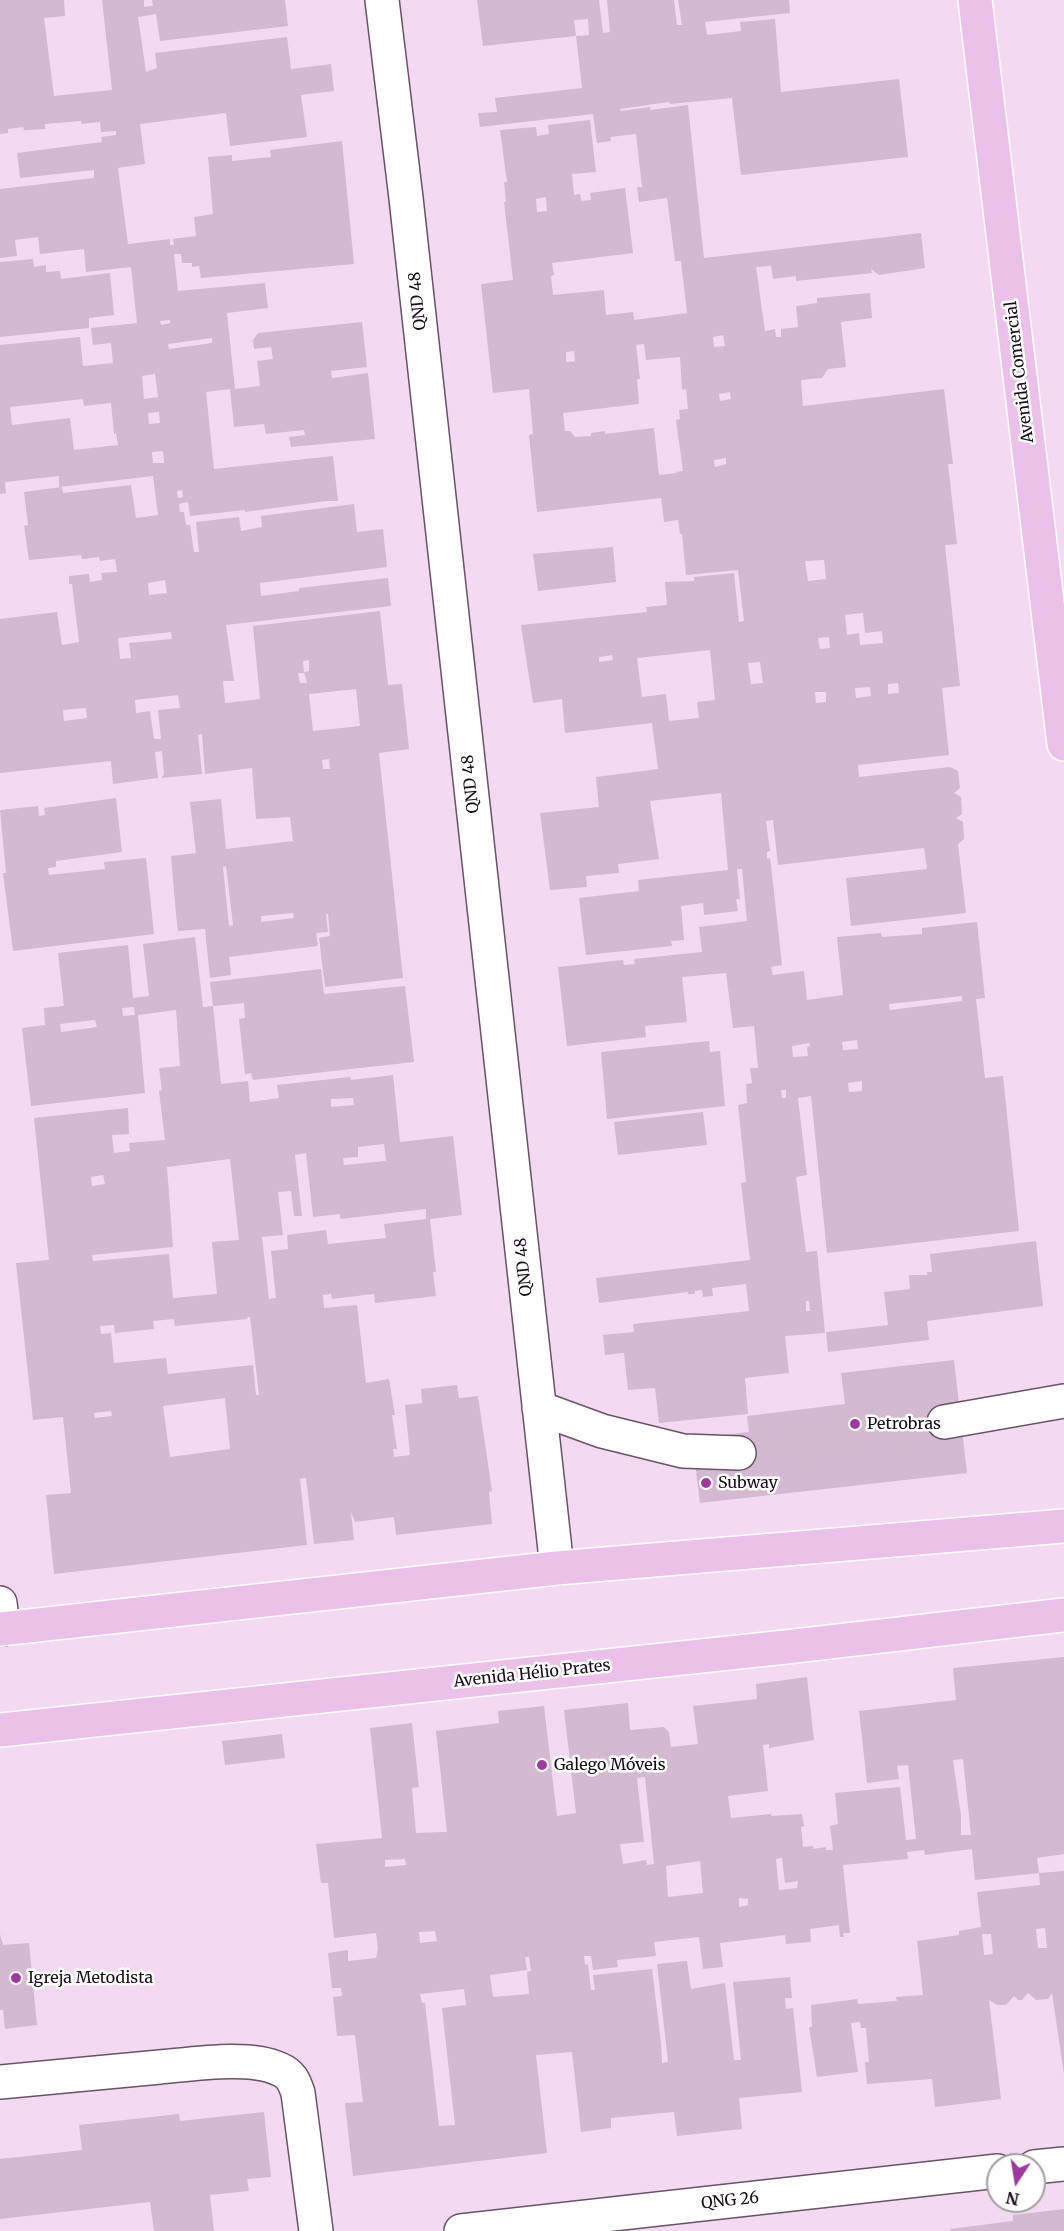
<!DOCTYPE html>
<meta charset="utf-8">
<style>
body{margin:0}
#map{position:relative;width:1064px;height:2231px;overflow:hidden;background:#f4d9f2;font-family:Merriweather,serif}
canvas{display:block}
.north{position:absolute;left:986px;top:2153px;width:60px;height:60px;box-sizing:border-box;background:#fff;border:2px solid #a29ea2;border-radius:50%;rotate:192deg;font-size:16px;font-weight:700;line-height:24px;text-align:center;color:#160d16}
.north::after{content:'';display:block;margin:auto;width:21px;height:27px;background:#9f399d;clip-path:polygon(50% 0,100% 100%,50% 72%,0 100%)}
</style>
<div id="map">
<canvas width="1064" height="2231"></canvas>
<div class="north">N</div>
</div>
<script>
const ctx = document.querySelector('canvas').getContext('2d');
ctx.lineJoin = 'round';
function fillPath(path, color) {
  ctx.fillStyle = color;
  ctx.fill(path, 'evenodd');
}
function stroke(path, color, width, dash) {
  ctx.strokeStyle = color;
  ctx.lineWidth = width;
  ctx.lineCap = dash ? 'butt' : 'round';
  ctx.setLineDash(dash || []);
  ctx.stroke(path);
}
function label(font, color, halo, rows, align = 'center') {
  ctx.font = font + ' Merriweather,serif';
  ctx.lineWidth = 5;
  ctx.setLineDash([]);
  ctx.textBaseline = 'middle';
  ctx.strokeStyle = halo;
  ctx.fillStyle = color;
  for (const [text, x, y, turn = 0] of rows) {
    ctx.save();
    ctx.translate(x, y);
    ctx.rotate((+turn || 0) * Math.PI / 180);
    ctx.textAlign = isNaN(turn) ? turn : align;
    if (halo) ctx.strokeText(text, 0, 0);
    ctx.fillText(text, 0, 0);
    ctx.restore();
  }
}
fillPath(new Path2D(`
 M0,0H64L65,16L44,18L54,96L112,90L102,0H144V7L153,6L152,0H285L288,26L160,41L156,14L138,17L146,72L157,68L155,53L287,37L291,69L331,64L334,91L301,95L307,137L230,146L226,113L140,124L145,164L118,168L128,244L170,239V245H174L173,239L196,236L194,217L213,214L208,157L232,155V161L271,157L270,150L342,141L354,264L201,278L199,266L192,267V263H182L181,254H174L178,291L265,283L268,308L227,313L235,389L260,386L257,361L273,359L271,347L254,349L253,340L258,333L362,322L367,367L331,371L332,378L368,373L375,439L291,447L289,437L305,435L304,430L266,434L264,424L234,427L230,389L206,392L214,469L333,456L338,501H326L245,512V510L190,516L188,502L179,504L180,512H184L186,525H190L194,552H199L196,522L239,517L241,531L262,527L261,516L354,504L357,532L383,529L387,567L260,583L261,596L299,591V588L388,578L391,606L226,625L234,681H223L225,703L260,699L253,626L380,611L388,685L402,684L409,749L379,753L403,978L325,987L319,938L330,936L328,914H326L328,932L316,933L318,946L229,957L231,975L210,978L205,929L178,931L176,914L171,856L196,853L190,802L221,799L226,849L293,841L290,817L256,819L252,768L205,774L202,734L198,735L202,774L162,778V776L164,775L162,751L155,752L158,778L113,784L111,761L0,773V619L57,612L62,645L79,642L72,584H69V576L89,574L90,582L102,580L101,573L117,572L115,559L100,561L99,557L82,559L81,555L29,560L24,526L28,525L24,492L62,487L63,493L131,485L136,518L158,515L153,476L59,487V476L5,482L6,493L0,494V345L80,337L83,366L113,363L111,343L93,345L91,328L137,323L131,267L86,272L84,249L40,254L38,237L15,240L17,256L0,258V189L94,178V170L20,178L17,153L102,142L101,137L116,135V131L101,132L100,122L82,124L81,121L45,124V129L24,130L23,127L8,129V133L0,134ZM170,320V323L161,325L160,321ZM212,338V343L169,349L168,344ZM155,374L158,397L144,399L142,376ZM83,399L84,406L111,403L114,434L116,433L118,445L74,450L70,418L12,425L10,407ZM159,412L160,423L149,424L148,413ZM163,451L164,463H153L152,452ZM182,490L183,497L178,498L177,491ZM165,580L167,593L149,595L148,583ZM171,632L172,639L129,643L131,658L120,659L118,638ZM309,660V671L304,672L307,683H300L298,673H304L303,661ZM356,689L360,726L313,731L309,694ZM178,695L180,708L158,710L161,739H154L150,711L136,713L135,700ZM86,708L87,718L64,721L63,710ZM329,759L330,769H323L322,760ZM226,866L233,925L229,926L223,867ZM293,913L294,918L261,922V916Z
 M477,0H599L603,33L610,32L607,0H674L677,25H682L678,0H789L790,13L705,22L707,35L741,31L740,22L775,19L781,92L899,79L908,157L741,175L732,98L670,104L669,102L620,109L621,111L650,107V110L688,105L704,258L921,233L925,268L879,275L871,269L872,273L796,281V276L773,279L771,266L756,267L765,331L775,329L776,337H781V329L798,327L796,306L817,303V298L870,293L872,318L841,322L846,367L828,369L822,378L801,380L803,406L944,389L953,464H948L957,544L945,545L960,686L942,688L949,755L858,765L859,777L950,767L958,771L960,788L954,793L961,797L962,814L956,818L963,822L964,839L958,844L966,913L851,926L846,878L927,869L924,848L778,865L773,820L766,821L770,851L767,852V859L770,858L771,865L782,965L771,967L773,975L804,971L807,1000L843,995L837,937L881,933L882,937L922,934V928L977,922L985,998L976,999L985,1078L1003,1076L1019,1231L827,1253L811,1096L798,1098L807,1175L796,1177L806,1252L817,1251L825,1333L785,1336L789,1373L745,1378L748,1414L659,1423L655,1388L628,1390L624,1353L605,1355L603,1335L634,1332L633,1324L749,1311L746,1284L712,1288L713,1296L703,1297L702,1290L695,1291V1294H688V1292L599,1303L596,1278L750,1260L741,1183L746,1182L738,1105L747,1103L746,1084L752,1083L750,1068H758L754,1026L733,1028L726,973L682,977L687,1022L645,1026L646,1037L567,1046L558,967L623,960L624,965L635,964L634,959L702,952L699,927L747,921L742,869H737L740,899H736L738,911L704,915L703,903L681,906L684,940L671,941L672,946L586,955L579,898L639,891L638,880L728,870L721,793L650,801L659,859L618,864L619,873L586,876L587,887L550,890L540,813L599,807L596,777L658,769L652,723L565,733L562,699L533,703L521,625L647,612L646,607L667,605L665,582L694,581V577L734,573L739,622L744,621L738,570L686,575L682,534H680L678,520L664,522L661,498L537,512L529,435L533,434L529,389L493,393L481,284L513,280L504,202H506L504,182H507L500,130L536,127L537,136L549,134L548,125L590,120L596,172L572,174L574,195L580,194L581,201L591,200L590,193L625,188L633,253L552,263L554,275L551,276L553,295L604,290L606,315L633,312L634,320L687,313L681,261H675L667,198L639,202L637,187H642L636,134L610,137L611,141L597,143L593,114L480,127L478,113L497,112L495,98L582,88L576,36L483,46ZM588,19L589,35L576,36L574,20ZM546,197L547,211L537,212L536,199ZM723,335L725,346L714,347L713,337ZM644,344L646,360L680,357L682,390L686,389L688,409L679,410L680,419L676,420L683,471L676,472L677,473L659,475L654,428L605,434V431L591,433V436L575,437L570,431H565L563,413L639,404L637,379H640L636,345ZM574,351L575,361L566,362V352ZM730,392L731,399L720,401L719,394ZM726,458V464L715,467L714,460ZM824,560L826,579L808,581L805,561ZM863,613L865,633L882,631L883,643L860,645L859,633L847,635L845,615ZM829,637L830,648L820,649L818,638ZM710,650L715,700L697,702L699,718L669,721L666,694L642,697L637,658ZM612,655L613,660L599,662V657ZM760,662L763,683L751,684L748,663ZM898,683L899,693L888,694V684ZM870,687L871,696L856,698L855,688ZM815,692H826V702L816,703ZM962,996V1001L890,1010L889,1004ZM857,1040L858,1049L843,1050L842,1042ZM809,1043L810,1046L807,1047L808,1056L793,1057L792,1046ZM862,1081V1091L849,1092L848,1083ZM781,1090H786V1098H782ZM806,1301H809L810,1311H806Z
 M33,259L34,267L46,265V272L60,271L61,279L110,273L114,315L89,318V328L0,337V262Z
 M613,547L616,582L538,591L533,554Z
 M116,798L122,852L56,861V867L48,868L49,875L105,869L104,862L146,858L154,934L13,951L3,873H6L0,810L38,806L39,816L45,815L44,808Z
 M195,937L203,1007L213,1006L221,1084L248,1081L250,1102L279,1098L277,1085L350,1077L351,1080L393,1075L400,1142L453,1136L462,1215L430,1219L436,1272H433L436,1296L375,1303L374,1294L332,1299L331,1294L323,1295L324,1308L357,1305L366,1383L389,1379L395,1415H392L397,1449H393L394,1457L410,1455L405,1405L422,1403L421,1389L457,1385L459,1398L478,1396L492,1491L489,1492L492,1524L396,1535L394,1517L355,1522L351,1512L354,1540L314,1544L306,1478L300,1479L307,1545L54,1574L46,1495L71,1493L63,1417L33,1420L16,1263L49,1260L34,1118L128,1108L129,1134L112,1135L114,1153L130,1151L129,1143L165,1140L159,1091L162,1090L159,1068L180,1066L176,1010L138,1015L145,1093L31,1106L22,1028L45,1025L44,1008L64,1006L58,953L128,945L133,998L149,996L143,944ZM134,1007L135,1015L123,1016L122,1008ZM95,1020L97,1027L61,1032L60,1024ZM353,1098L354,1105L331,1107V1099ZM384,1144L386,1161L344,1165L343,1158L358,1157V1147ZM306,1153L313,1217L340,1214V1219L426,1209V1219L384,1224L386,1238L328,1244L326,1230L287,1235L288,1249L271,1251L276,1298L269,1299L262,1237L283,1235L278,1192L291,1191L294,1216H302L295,1155ZM230,1159L239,1240L212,1242L217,1294L173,1298L169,1254L93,1261L92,1255L173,1247L167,1167ZM103,1175L105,1184L92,1186L91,1177ZM247,1317H250L259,1395H256L253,1365L168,1374L166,1358L114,1363L111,1333L101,1334L100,1326L114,1325L115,1333L154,1329L153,1321L174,1319L175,1326L248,1319ZM225,1398L230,1449L170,1457L163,1406ZM111,1411L112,1416L95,1418L94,1413Z
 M321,969L324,994L405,986L414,1062L253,1080L251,1073L245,1074L239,1019L245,1018L244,1003L213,1006L210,982Z
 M709,1041L710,1052L720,1051L725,1106L607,1119L601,1052Z
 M703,1112L707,1145L618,1155L614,1122Z
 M1036,1241L1043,1306L927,1321L929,1340L828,1352L826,1332L888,1325L884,1292L910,1289L909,1275H927V1272H932L930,1254Z
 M954,1360L967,1473L700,1503L692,1439L749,1432L747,1416L845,1404L841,1373Z
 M1064,1657V1854L1037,1858L1039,1873L975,1880L972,1849L925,1855L924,1850L907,1852L908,1859L843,1865L850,1933H843L844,1937H840L839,1925L810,1929L811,1942L786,1944L785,1935L720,1943L723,1967L703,1969L699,1937L654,1942L656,1956L617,1960L618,1967L593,1970L591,1956H584L585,1965L588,1964L591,1990H595L593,1975L652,1969L661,2043L662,2063L668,2062L657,1964L687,1961L691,1989L725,1983L734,2060H741L733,1982L790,1977L792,1998H785L786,2009L793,2008L802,2092L739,2098L742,2129L677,2136L674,2112L611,2118V2128L581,2132L572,2052L536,2055L547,2153L353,2176L345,2103L363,2102L355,2035L337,2036L333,1997L342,1996L341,1988H332L328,1953L348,1950V1961L376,1958L378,1948L376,1933L334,1938L328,1883H321L316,1844L382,1838L370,1728L412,1723L419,1787L412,1788L416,1833L447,1832L436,1731L499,1723L498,1711L544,1706L557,1816L576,1813L564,1710L628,1703L630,1730L664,1727L669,1732L671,1747L698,1744L693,1706L757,1699L756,1684L807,1677L814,1740L769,1748V1744L763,1745L768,1791L728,1796L731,1818L771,1814V1816L802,1814L804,1826L801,1827L803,1847L813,1846V1849L826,1847V1850H833L830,1826L838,1824L835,1793L900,1787L906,1840L916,1839L908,1765L897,1766L899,1779L867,1783L859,1711L956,1700L953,1668ZM963,1759L971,1835H961V1816L953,1760ZM645,1777L654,1864L647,1865L646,1860L623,1864L620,1844L644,1842L637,1778ZM782,1858L785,1883L798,1881L797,1888L779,1890L776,1859ZM405,1859L406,1865L385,1867V1860ZM700,1861L703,1893L668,1897L666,1866ZM739,1898L748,1899V1905L739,1907ZM435,1931L437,1941L420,1943L419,1932ZM525,1957H529L531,1971L527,1972L529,1994L493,1997L490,1975L527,1970ZM464,1989L466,2005L442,2008L455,2125L439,2126L425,2003H422L420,1994Z
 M282,1734L285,1758L225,1765L222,1741Z
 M1064,1871V2074L1052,1993L1048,1999L1036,2000L1028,1993L1022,2000H1018L1014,1996L1006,2005H997L989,2000L1001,2099L935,2107L932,2079L867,2084L865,2062H869L866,2028H861L860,2022L851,2023L858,2072L817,2077L809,2027H812L811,2005L857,1999L858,2004L897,2001L896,1997L923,1995L917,1941L959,1935V1931L981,1927L977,1892L1040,1885L1039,1873ZM1045,1928L1047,1948H1038L1036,1929ZM982,1934H991L993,1954L984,1955Z
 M0,1934L3,1945L29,1943L37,2025L5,2029L3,2010H0Z
 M264,2112L271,2177L247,2179L249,2191L210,2195L214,2231H154L150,2202L0,2219V2159L82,2150L79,2125L179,2114L180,2121Z
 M1064,2209V2231H950V2229L1013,2221V2215Z`), '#d3b9d1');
stroke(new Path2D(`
 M739,1453L944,1422`), '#d3bad1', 33, [33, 16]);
const minor = new Path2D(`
 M382,0L406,198L557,1568
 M539,1408L602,1431L683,1451L739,1453
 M944,1422L1064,1401
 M0,1603L3,1629
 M0,2082C53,2077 107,2072 160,2067C193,2064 250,2055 279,2069C291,2074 294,2081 298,2093L316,2231
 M1034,2167L1064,2164
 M461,2231L998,2171`);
const major = new Path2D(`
 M975,0L1064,744
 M0,1629L557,1568L1064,1526
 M0,1730L786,1647L1064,1615`);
stroke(minor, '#695368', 36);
stroke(major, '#fff', 36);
stroke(minor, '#fff', 33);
stroke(major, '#ebc1e9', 33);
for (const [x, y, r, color] of [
 [855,1424,6,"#9f399d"],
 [706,1483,6,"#9f399d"],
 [542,1765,6,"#9f399d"],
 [16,1978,6,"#9f399d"]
]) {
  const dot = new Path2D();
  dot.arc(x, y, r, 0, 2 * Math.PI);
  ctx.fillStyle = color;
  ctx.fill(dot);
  stroke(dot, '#fff', 2);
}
label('16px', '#160d16', '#fff', [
 ["QND 48",418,301,-96],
 ["Avenida Comercial",1020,372,-97],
 ["QND 48",471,784,-96],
 ["QND 48",524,1267,-96],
 ["Avenida Hélio Prates",532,1674,-6],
 ["QNG 26",730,2201,-6]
]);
label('16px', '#160d16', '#fff', [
 ["Petrobras",867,1424],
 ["Subway",718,1483],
 ["Galego Móveis",554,1765],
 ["Igreja Metodista",28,1978]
], 'left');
</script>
